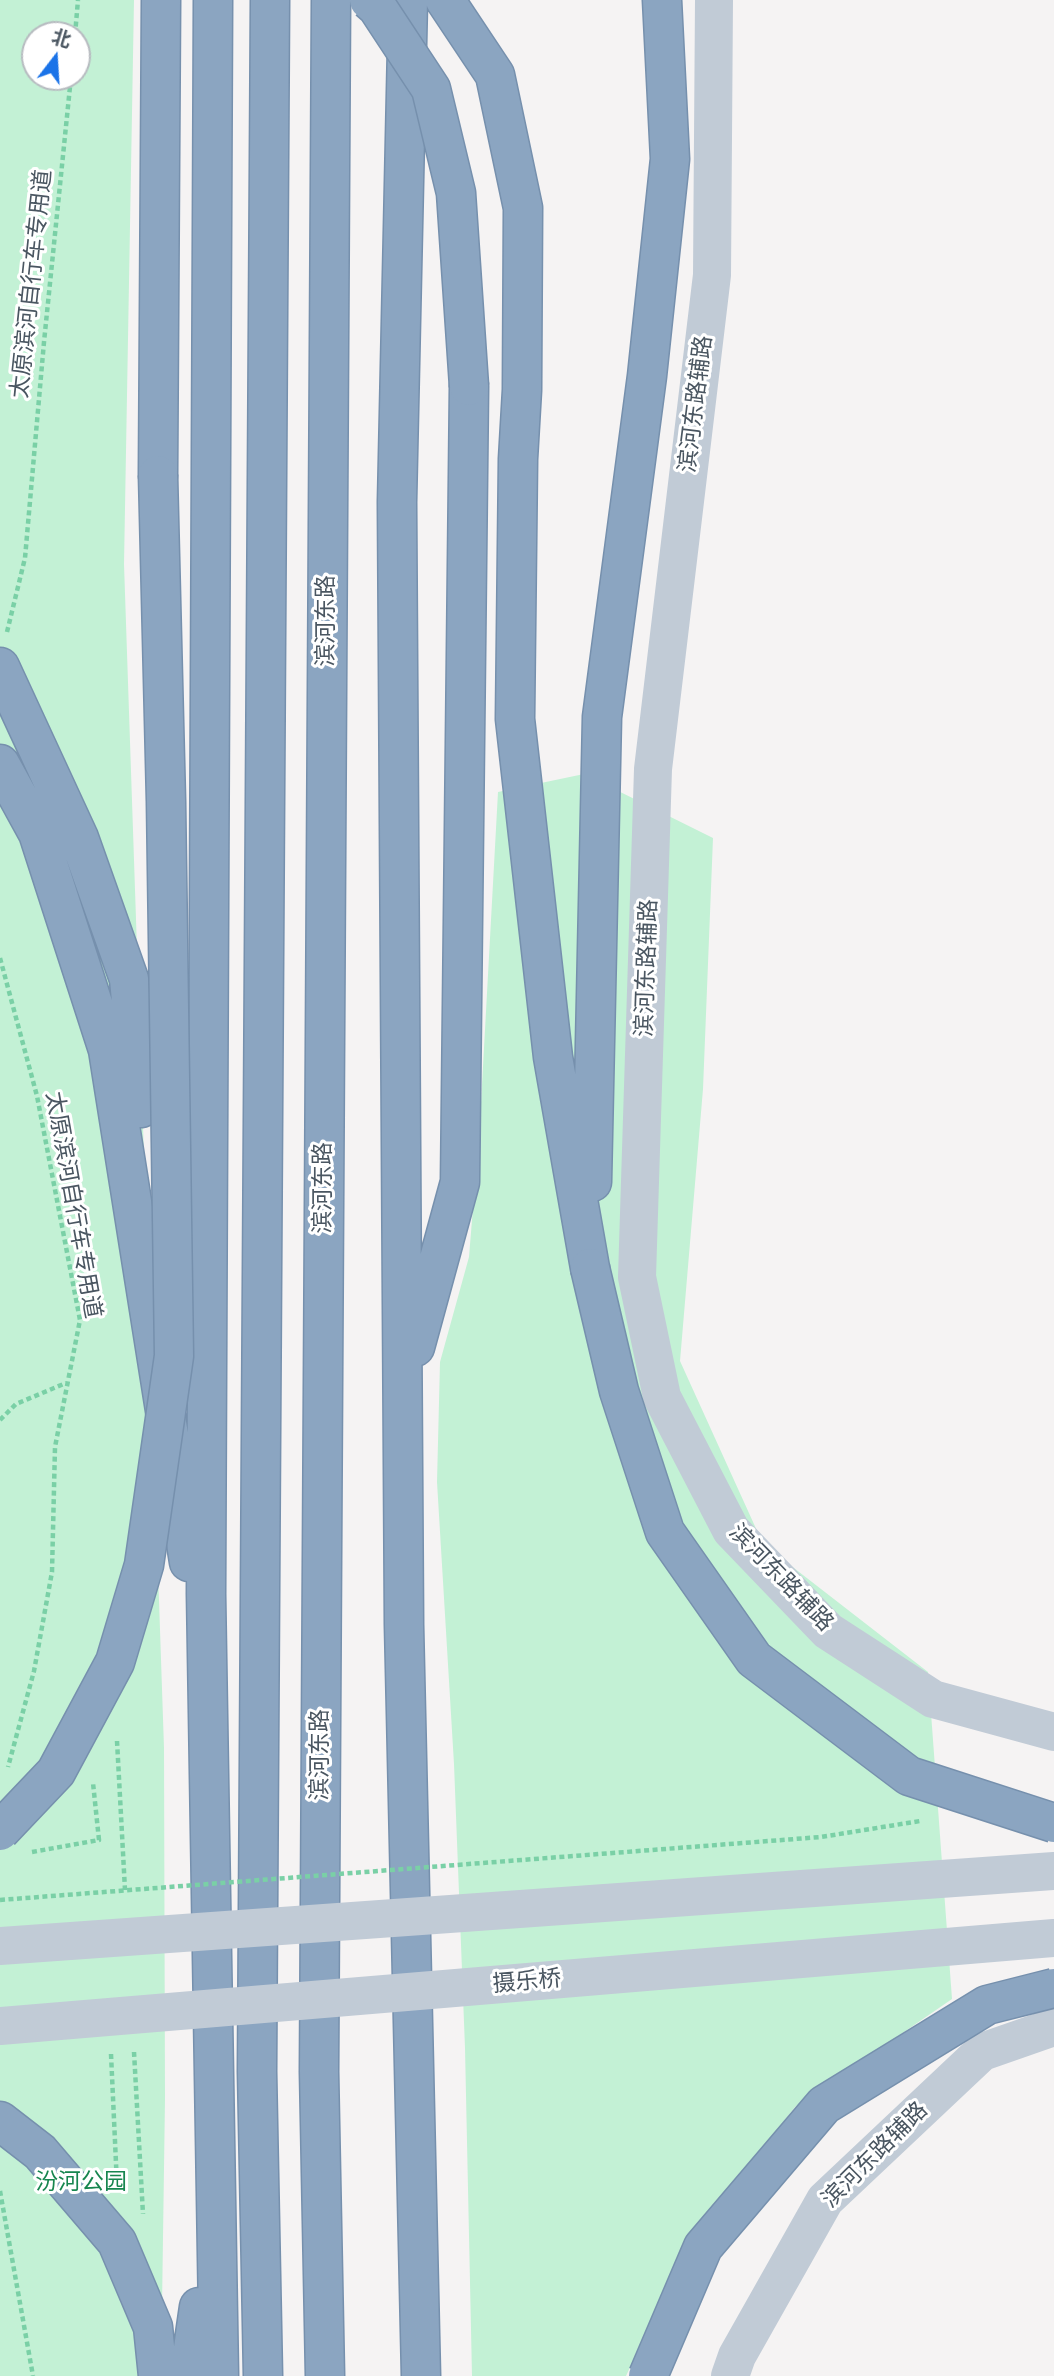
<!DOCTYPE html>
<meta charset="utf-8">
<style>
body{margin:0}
#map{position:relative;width:1054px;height:2376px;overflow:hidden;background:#f5f3f3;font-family:"IBM Plex Sans","Noto Sans SC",sans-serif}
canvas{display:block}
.north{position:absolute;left:21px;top:21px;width:70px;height:70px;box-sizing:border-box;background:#fff;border:2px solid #b7bbc0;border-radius:50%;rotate:17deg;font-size:19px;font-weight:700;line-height:28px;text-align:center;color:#4a5661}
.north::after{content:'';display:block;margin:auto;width:24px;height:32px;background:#1a73e8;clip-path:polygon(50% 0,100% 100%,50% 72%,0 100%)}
</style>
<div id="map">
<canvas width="1054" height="2376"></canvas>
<div class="north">北</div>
</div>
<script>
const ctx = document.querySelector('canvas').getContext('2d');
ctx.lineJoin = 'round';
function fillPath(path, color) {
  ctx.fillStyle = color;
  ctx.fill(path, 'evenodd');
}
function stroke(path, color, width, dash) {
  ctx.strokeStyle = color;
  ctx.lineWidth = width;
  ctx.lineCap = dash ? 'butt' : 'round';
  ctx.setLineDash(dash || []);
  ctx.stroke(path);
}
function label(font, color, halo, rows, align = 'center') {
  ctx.font = font + ' "IBM Plex Sans","Noto Sans SC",sans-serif';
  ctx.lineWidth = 6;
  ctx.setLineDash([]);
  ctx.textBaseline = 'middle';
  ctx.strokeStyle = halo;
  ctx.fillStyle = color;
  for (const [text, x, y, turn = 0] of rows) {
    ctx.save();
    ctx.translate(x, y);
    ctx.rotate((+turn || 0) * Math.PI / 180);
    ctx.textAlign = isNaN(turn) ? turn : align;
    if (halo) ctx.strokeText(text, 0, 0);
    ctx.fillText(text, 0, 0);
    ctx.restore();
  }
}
fillPath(new Path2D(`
 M0,0H134L124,564L164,1748L165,2099L161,2376H0ZM35,35H77V77H35Z
 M584,774L713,838L703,1089L680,1361L763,1544L928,1672L952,1999L795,2107L686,2246L626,2376H472L465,2048L454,1764L437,1482L440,1362L469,1257L480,1121L498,792Z`), '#c3f1d5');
const highway = new Path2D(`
 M213,0L206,1593L219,2376
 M408,0L397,502L404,1625L421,2376
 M445,0L495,75L523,208L522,390L518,459L515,719L553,1057L590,1268
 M158,475L161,0
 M0,667L79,838L129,979L141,1108
 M0,764L38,833L108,1050L189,1562
 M592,1182L602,717L647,376L670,159L662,0
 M415,1347L460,1182L469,386
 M0,2121L40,2152L117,2242L153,2327L158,2376
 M189,2376L199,2307
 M263,2376L257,2071L270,0
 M325,2376L319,2071L331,0`);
stroke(highway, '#7690ad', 41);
stroke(new Path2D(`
 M75,35L78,0
 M7,632L25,558L44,342L71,77
 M0,958L37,1096L80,1320L55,1447L52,1572L34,1671L8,1767
 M0,1420L16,1404L66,1383
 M117,1741L125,1890
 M32,1852L99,1840L93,1783
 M134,2052L143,2214
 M111,2054L117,2185
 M0,2191L33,2376`), '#7ad0a6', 4.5, [5, 3.5]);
stroke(new Path2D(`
 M714,0L712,275L653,769L637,1277L662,1397L731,1530L828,1631L933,1699L1054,1732
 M730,2376L737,2356L825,2200L982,2052L1054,2027`), '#c1cbd6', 38);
stroke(highway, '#8ba5c1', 38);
const highwayBridge = new Path2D(`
 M369,0L377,7L431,89L456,193L469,386
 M590,1268L619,1391L665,1532L754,1659L909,1776L1054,1823
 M0,1831L56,1772L115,1662L144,1565L174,1356L166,801L158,475
 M648,2376L703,2247L824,2105L987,2005L1054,1988`);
stroke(highwayBridge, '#7690ad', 41, []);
stroke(new Path2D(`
 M0,1900L821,1837L920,1821`), '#7ad0a6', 4.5, [5, 3.5]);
stroke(new Path2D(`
 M0,1946L1054,1871
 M0,2026L1054,1938`), '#c1cbd6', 38);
stroke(highwayBridge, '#8ba5c1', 38);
label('23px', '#4a5661', '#fff', [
 ["太原滨河自行车专用道",32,284,-84],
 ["滨河东路辅路",696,404,-83],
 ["滨河东路",326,621,-90],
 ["滨河东路辅路",647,968,-88],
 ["滨河东路",323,1188,-90],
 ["太原滨河自行车专用道",73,1205,80],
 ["滨河东路辅路",781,1578,46],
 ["滨河东路",320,1755,-90],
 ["摄乐桥",527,1982,-5],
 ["滨河东路辅路",875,2155,-45]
]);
label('23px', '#17864f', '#fff', [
 ["汾河公园",81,2182]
]);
</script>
